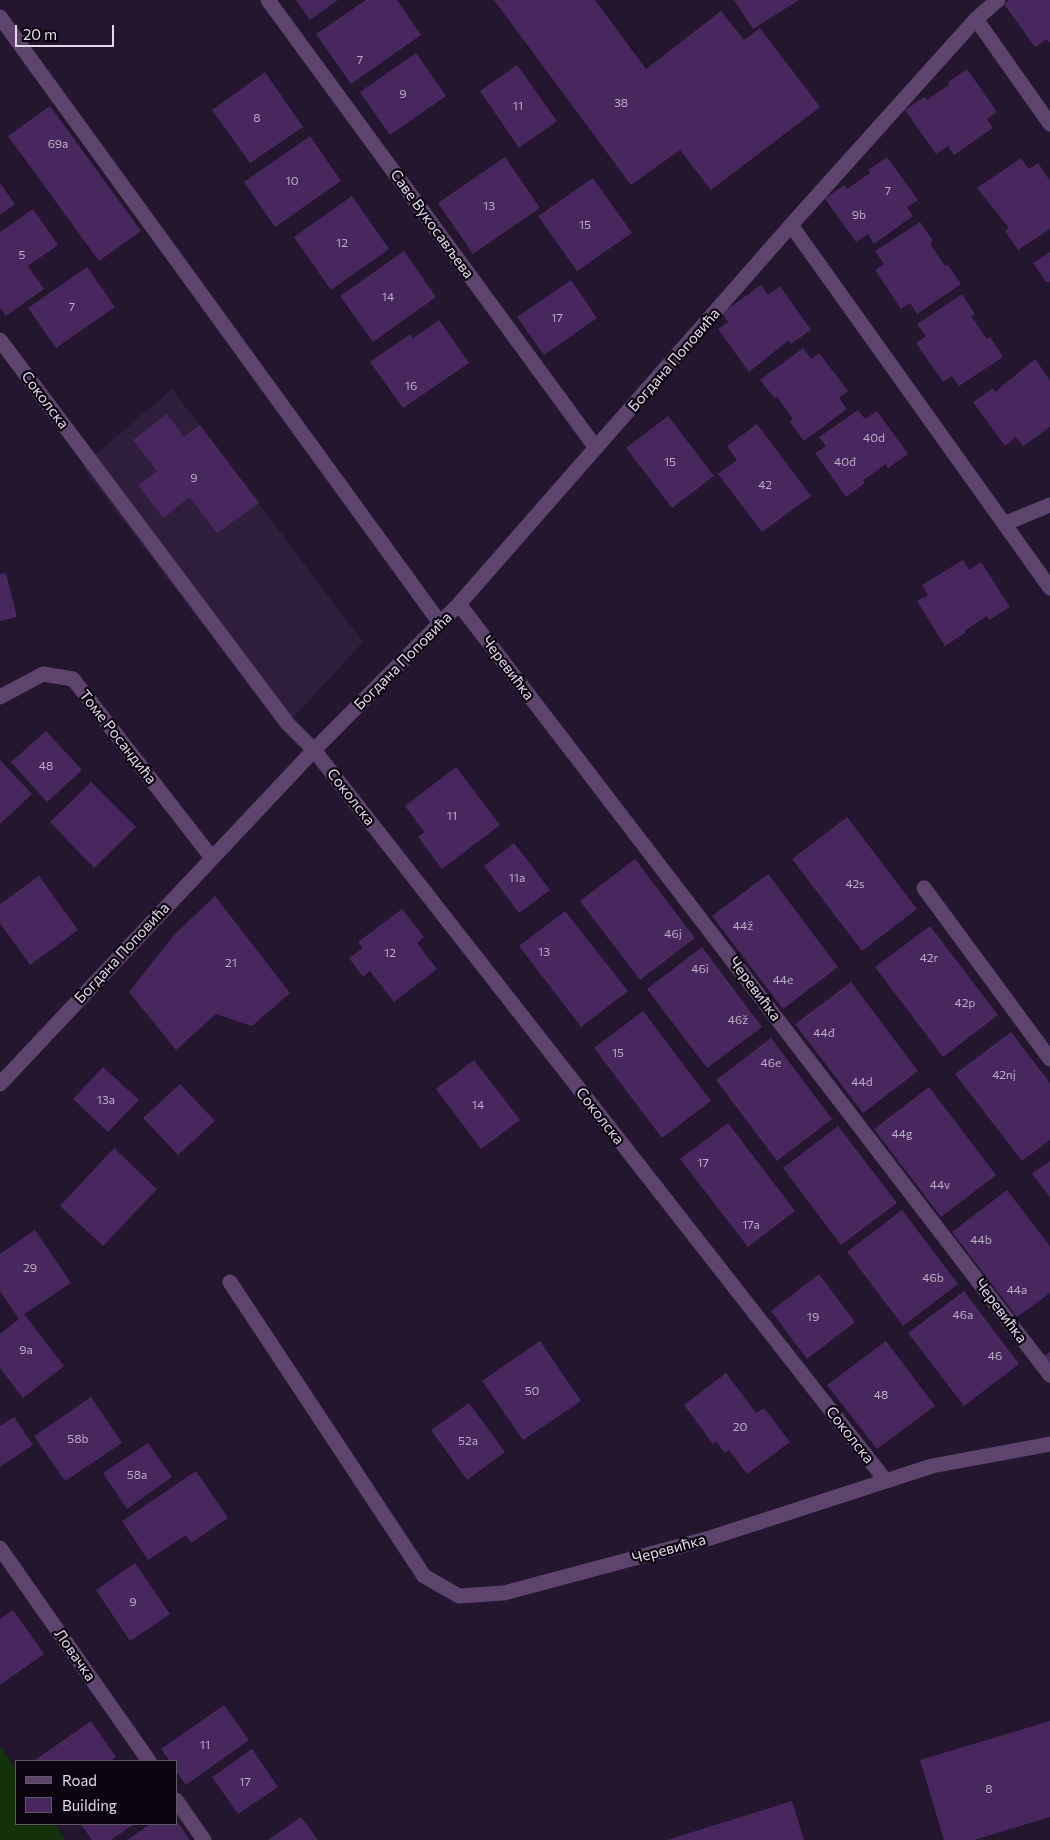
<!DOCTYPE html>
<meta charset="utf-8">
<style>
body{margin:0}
#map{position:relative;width:1050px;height:1840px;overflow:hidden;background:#24162e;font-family:Commissioner,sans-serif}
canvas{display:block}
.legend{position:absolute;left:15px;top:1760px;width:162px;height:65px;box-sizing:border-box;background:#0a050f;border:1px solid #605966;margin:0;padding:6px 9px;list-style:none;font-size:15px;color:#e1d8e9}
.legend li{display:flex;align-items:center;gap:10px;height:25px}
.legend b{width:25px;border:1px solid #605966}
.scale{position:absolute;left:15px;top:25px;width:99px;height:22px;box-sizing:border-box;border:2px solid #e1d8e9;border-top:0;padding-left:6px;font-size:15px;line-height:18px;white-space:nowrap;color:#e1d8e9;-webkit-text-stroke:4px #0a050f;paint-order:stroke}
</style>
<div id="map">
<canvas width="1050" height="1840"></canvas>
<ul class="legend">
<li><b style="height:6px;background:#5c446d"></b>Road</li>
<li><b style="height:14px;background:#48275e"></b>Building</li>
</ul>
<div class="scale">20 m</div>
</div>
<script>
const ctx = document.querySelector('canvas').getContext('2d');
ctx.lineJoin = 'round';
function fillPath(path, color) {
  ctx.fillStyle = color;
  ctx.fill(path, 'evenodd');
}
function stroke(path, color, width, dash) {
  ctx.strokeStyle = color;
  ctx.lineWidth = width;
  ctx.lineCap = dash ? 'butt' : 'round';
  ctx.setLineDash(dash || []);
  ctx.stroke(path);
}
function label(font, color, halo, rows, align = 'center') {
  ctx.font = font + ' Commissioner,sans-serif';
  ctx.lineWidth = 4.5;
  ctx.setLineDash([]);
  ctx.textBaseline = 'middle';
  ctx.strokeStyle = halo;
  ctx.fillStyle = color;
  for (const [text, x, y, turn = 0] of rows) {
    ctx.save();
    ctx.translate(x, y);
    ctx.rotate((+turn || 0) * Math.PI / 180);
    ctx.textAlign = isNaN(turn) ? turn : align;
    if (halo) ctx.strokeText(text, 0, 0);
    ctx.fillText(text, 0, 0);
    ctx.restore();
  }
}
fillPath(new Path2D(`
 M172,389L363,642L282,730L82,466Z`), '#2f1e3c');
fillPath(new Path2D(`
 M0,1746L16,1769V1824H55L66,1840H0Z`), '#13310b');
fillPath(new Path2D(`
 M296,0H338L310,20Z
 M366,0H397L421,35L351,84L316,34Z
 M494,0H595L646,69L721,11L744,40L760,28L820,107L711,190L680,150L631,185Z
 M734,0H799L753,29Z
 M1009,0H1050V43L1047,39L1035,47L1004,4Z
 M416,53L446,96L390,135L360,92Z
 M517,65L557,121L519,148L480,91Z
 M967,69L997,112L987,119L993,128L954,155L948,146L936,154L905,110L924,97L927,100L949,85L948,82Z
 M265,72L303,127L250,163L212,110Z
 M50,106L141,231L99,261L8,136Z
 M310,136L341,181L275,227L244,182Z
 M505,157L540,208L473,254L438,203Z
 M887,157L918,200L907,207L913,216L874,244L868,234L856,242L825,199L844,185L847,189L870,173L868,170Z
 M1021,158L1029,169L1038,163L1050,181V229L1018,250L1005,231L1009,228L977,188Z
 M593,178L632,233L577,271L538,216Z
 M0,183L15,204L0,215Z
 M352,196L389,249L331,290L294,237Z
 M33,209L58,245L28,266L44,289L6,316L0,308V232Z
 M920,222L933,241L930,244L945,266L948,265L961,284L917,314L910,303L901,309L875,270L884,264L875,251Z
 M404,251L436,297L373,342L340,296Z
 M1050,252V282H1046L1033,263Z
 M87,267L115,307L56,348L28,308Z
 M571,280L597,318L544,355L517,317Z
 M761,285L768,295L780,286L811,330L791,344L789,340L749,372L718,329L728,322L722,313Z
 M962,294L975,314L971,316L987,339L990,337L1003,357L959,386L952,376L943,382L916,343L926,336L917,324Z
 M439,320L469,363L403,408L370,362L410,334L413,338Z
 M803,348L811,359L819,353L848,391L839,398L847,409L804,441L790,422L793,419L777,397L775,399L760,380Z
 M1035,359L1050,380V427L1023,446L1016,437L1005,446L973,402L993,388L995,392Z
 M858,410L865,419L877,411L908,454L888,468L886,464L875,472L863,480L865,483L846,497L815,453L826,446L819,437Z
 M167,414L184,437L200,425L259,503L217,533L190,497L163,518L138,485L157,471L133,440Z
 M668,416L714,476L672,508L626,448Z
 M757,424L811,496L762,532L718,474L737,460L727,446Z
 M963,560L969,570L981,562L1010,607L989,620L987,616L964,631L965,633L945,646L917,601L928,595L922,585Z
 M6,573L17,617L0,621V574Z
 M46,731L82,770L47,802L11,762Z
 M0,760L32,794L0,824Z
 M456,767L500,825L442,869L418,837L424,832L405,806Z
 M91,782L136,827L94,868L50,822Z
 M847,817L917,909L862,951L792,859Z
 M514,843L550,890L519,913L484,866Z
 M635,859L695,938L640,980L580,901Z
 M768,874L838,967L783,1009L712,916Z
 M39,876L78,930L30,965L0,923V904Z
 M215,896L290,993L252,1026L216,1014L176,1050L129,992L174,935Z
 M402,909L424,937L417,943L437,969L394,1002L370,971L363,977L349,958L363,948L358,942Z
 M565,911L628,991L581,1027L519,946Z
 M930,926L998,1015L943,1057L875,967Z
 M702,947L762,1027L707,1068L647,989Z
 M851,982L918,1071L863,1113L795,1024Z
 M643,1011L711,1101L662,1138L594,1048Z
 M1011,1032L1050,1083V1140L1022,1161L955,1074Z
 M771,1038L832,1119L777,1161L716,1080Z
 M474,1060L520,1120L481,1149L436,1089Z
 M103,1067L139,1100L108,1132L73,1099Z
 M180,1084L215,1121L178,1155L143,1118Z
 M929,1087L996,1175L941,1217L874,1129Z
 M728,1123L795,1211L748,1247L680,1159Z
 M838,1126L897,1203L841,1245L783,1168Z
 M114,1148L157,1189L103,1246L60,1206Z
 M1050,1161V1197L1032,1174Z
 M1007,1190L1050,1246V1293L1017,1317L952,1232Z
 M902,1210L958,1284L903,1326L847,1252Z
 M35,1230L71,1283L24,1314L64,1366L23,1398L0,1368V1334L19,1319L0,1291V1254Z
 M819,1274L855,1322L807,1359L771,1311Z
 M964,1291L1019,1364L964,1406L908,1333Z
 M540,1341L581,1401L523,1440L482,1381Z
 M886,1341L935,1406L877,1449L827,1385Z
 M1050,1352V1372L1040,1359Z
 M726,1373L756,1413L764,1408L790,1442L747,1474L729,1450L725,1453L716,1441L713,1444L684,1405Z
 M91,1397L122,1443L65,1481L34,1436Z
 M469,1403L505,1452L467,1480L431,1430Z
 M14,1417L33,1445L0,1467V1426Z
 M148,1443L172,1477L127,1509L103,1473Z
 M196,1471L228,1518L191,1543L186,1535L148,1560L122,1521Z
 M135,1563L170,1614L130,1641L96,1590Z
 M13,1610L44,1654L0,1685V1619Z
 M224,1705L249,1740L186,1785L176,1771V1761H170L161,1749Z
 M91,1721L116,1757L110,1761H36L35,1760Z
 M1050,1721V1817L974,1840H944L920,1760Z
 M252,1749L278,1787L238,1814L212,1777Z
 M792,1801L804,1840H667Z
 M301,1817L318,1840H268Z
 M176,1820L190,1840H127L150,1824H176Z
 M81,1824H134L111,1840H92Z`), '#48275e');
stroke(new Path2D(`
 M268,0L596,448
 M0,17L440,623
 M976,19L1050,124
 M791,225L1050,588
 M0,340L288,724L314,750L886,1481
 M1006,523L1050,505
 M459,604L1050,1375
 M0,697L43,674L73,679L212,858
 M924,888L1050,1059
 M0,1084L314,750L459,604L791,225L976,19L998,0
 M230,1282L424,1576L459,1596L504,1593L710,1538L932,1466L1050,1444
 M0,1548L149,1761
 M176,1800L204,1840`), '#5c446d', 15);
label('12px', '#bbacc6', null, [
 ["7",360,60],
 ["9",403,94],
 ["38",621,103],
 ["11",518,106],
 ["8",257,118],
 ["69a",58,144],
 ["10",292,181],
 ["7",888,191],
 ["13",489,206],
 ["9b",859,215],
 ["15",585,225],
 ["12",342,243],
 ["5",22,255],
 ["14",388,297],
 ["7",72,307],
 ["17",557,318],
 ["16",411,386],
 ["40d",874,438],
 ["15",670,462],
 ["40đ",845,462],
 ["9",194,478],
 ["42",765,485],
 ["48",46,766],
 ["11",452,816],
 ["11a",517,878],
 ["42s",855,884],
 ["44ž",743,926],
 ["46j",673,934],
 ["13",544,952],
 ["12",390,953],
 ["42r",929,958],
 ["21",231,963],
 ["46i",700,969],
 ["44e",783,980],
 ["42p",965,1003],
 ["46ž",738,1020],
 ["44đ",824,1033],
 ["15",618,1053],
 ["46e",771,1063],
 ["42nj",1004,1075],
 ["44d",862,1082],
 ["13a",106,1100],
 ["14",478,1105],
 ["44g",902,1134],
 ["17",703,1163],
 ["44v",940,1185],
 ["17a",751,1225],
 ["44b",981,1240],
 ["29",30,1268],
 ["46b",933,1278],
 ["44a",1017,1290],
 ["46a",963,1315],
 ["19",813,1317],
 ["9a",26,1350],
 ["46",995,1356],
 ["50",532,1391],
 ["48",881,1395],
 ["20",740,1427],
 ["58b",78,1439],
 ["52a",468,1441],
 ["58a",137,1475],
 ["9",133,1602],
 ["11",205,1745],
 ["17",245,1782],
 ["8",989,1789]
]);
label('15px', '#e1d8e9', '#0a050f', [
 ["Саве Вукосављева",432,224,54],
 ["Богдана Поповића",674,360,-49],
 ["Соколска",45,400,53],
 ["Богдана Поповића",403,661,-45],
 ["Черевићка",508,668,53],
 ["Томе Росандића",118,737,52],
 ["Соколска",351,797,52],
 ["Богдана Поповића",122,953,-47],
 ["Черевићка",755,989,53],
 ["Соколска",600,1116,52],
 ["Черевићка",1001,1311,53],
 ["Соколска",850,1435,52],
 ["Черевићка",669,1549,-15],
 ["Ловачка",75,1655,55]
]);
</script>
